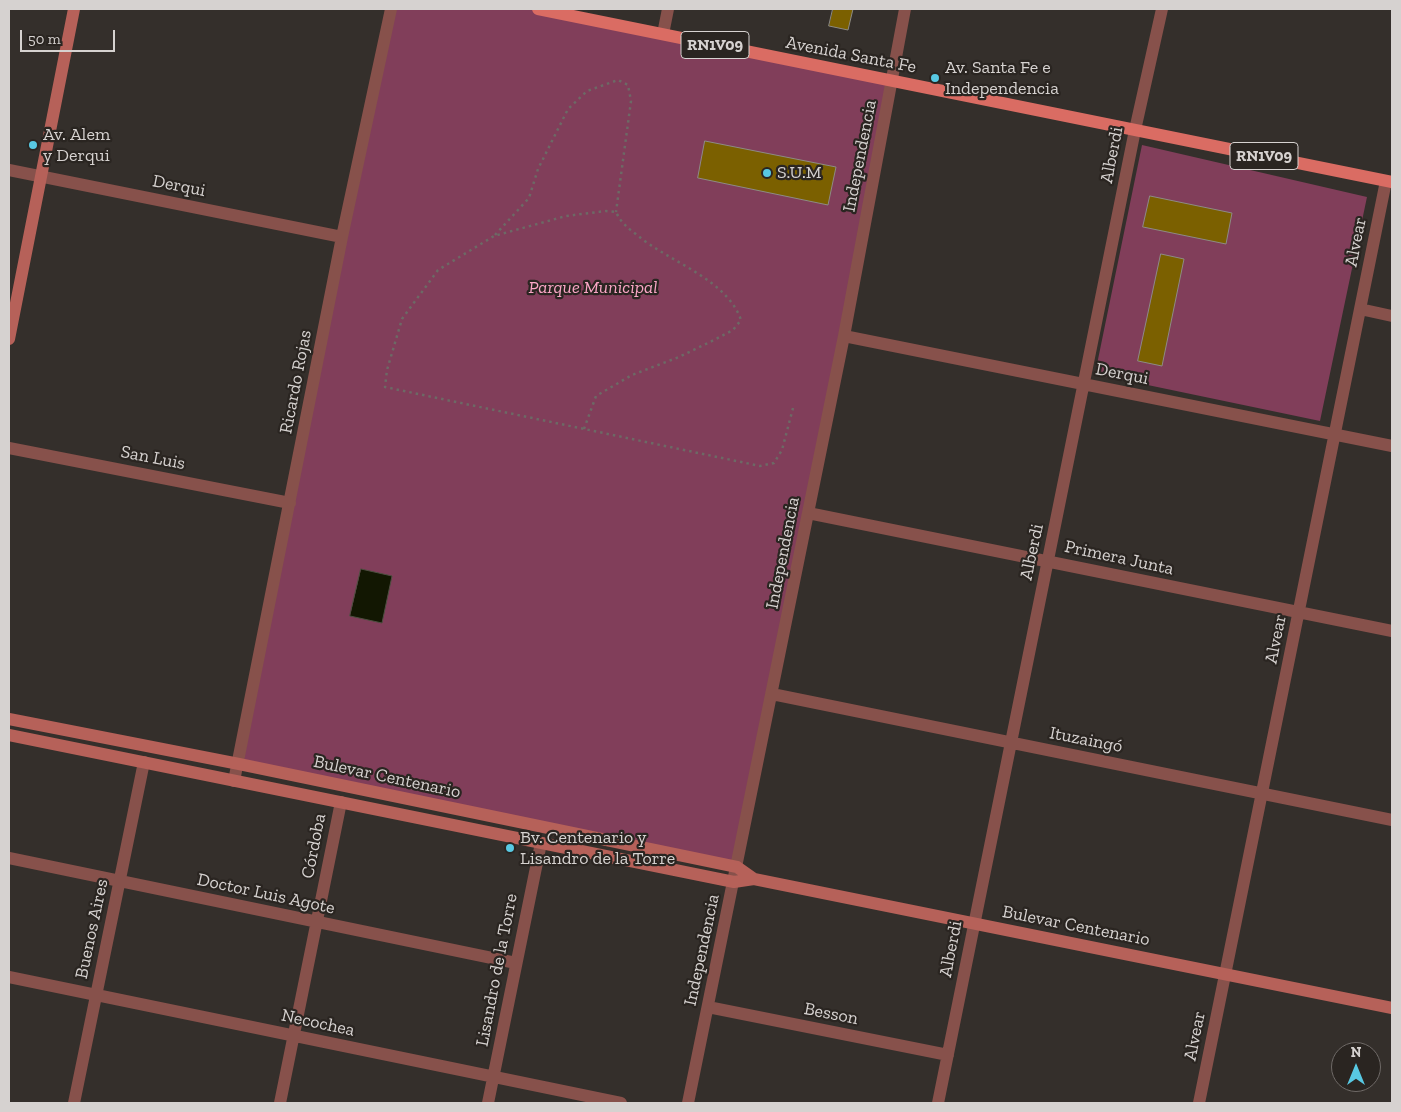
<!DOCTYPE html>
<meta charset="utf-8">
<style>
body{margin:0}
#map{position:relative;width:1401px;height:1112px;overflow:hidden;background:#342f2b;font-family:"Zilla Slab",serif}
canvas{display:block}
.frame{position:absolute;inset:0;border:10px solid #d6d2d0;pointer-events:none}
.north{position:absolute;left:1331px;top:1042px;width:50px;height:50px;box-sizing:border-box;background:#2a2521;border:1px solid #6f6a67;border-radius:50%;rotate:0deg;font-size:14px;font-weight:700;line-height:20px;text-align:center;color:#d6d2d0}
.north::after{content:'';display:block;margin:auto;width:18px;height:22px;background:#58c9e3;clip-path:polygon(50% 0,100% 100%,50% 72%,0 100%)}
.scale{position:absolute;left:20px;top:30px;width:95px;height:22px;box-sizing:border-box;border:2px solid #d6d2d0;border-top:0;padding-left:6px;font-size:15px;line-height:18px;white-space:nowrap;color:#d6d2d0;-webkit-text-stroke:4px #2a2521;paint-order:stroke}
</style>
<div id="map">
<canvas width="1401" height="1112"></canvas>
<div class="frame"></div>
<div class="north">N</div>
<div class="scale">50 m</div>
</div>
<script>
const ctx = document.querySelector('canvas').getContext('2d');
ctx.lineJoin = 'round';
function fillPath(path, color) {
  ctx.fillStyle = color;
  ctx.fill(path, 'evenodd');
}
function stroke(path, color, width, dash) {
  ctx.strokeStyle = color;
  ctx.lineWidth = width;
  ctx.lineCap = dash ? 'butt' : 'round';
  ctx.setLineDash(dash || []);
  ctx.stroke(path);
}
function label(font, color, halo, rows, align = 'center') {
  ctx.font = font + ' "Zilla Slab",serif';
  ctx.lineWidth = 4.5;
  ctx.setLineDash([]);
  ctx.textBaseline = 'middle';
  ctx.strokeStyle = halo;
  ctx.fillStyle = color;
  for (const [text, x, y, turn = 0] of rows) {
    ctx.save();
    ctx.translate(x, y);
    ctx.rotate((+turn || 0) * Math.PI / 180);
    ctx.textAlign = isNaN(turn) ? turn : align;
    if (halo) ctx.strokeText(text, 0, 0);
    ctx.fillText(text, 0, 0);
    ctx.restore();
  }
}
fillPath(new Path2D(`
 M391,9H538L892,81L737,867L239,764Z
 M1142,145L1367,197L1320,421L1095,374Z`), '#813e5a');
const water = new Path2D(`
 M361,569L392,576L382,623L350,616Z`);
fillPath(water, '#121702');
stroke(water, '#4d4f40', 1);
const building = new Path2D(`
 M833,9H853L848,30L829,26Z
 M705,141L836,167L828,205L698,178Z
 M1150,196L1232,213L1226,244L1143,227Z
 M1161,254L1184,259L1162,366L1138,361Z`);
fillPath(building, '#7b6000');
stroke(building, '#8d8b84', 1);
stroke(new Path2D(`
 M495,235L529,198L538,169L568,109L587,91L618,80L628,85L631,101L616,212
 M584,429L596,396L632,375L679,357L714,340L733,330L741,320C727,279 669,262 637,235C628,228 621,223 616,212L606,211L566,216L494,236L438,270L402,319L387,370L385,387L760,466L774,463L782,450L793,408`), '#6d6965', 2.5, [2.5, 4]);
stroke(new Path2D(`
 M663,34L668,9
 M9,170L342,237
 M1360,309L1392,316
 M844,336L1392,446
 M9,448L290,503
 M808,513L1392,631
 M772,694L1392,820
 M234,781L342,237L391,9
 M9,858L516,963
 M9,977L621,1103
 M708,1007L948,1055
 M74,1103L144,762
 M280,1103L341,802
 M488,1103L541,843
 M688,1103L844,336L905,9
 M938,1103L1135,130L1162,9
 M1199,1103L1386,181`), '#87514b', 12);
stroke(new Path2D(`
 M9,339L74,9
 M9,719L239,764L737,867L754,879
 M9,735L734,882L754,879L1392,1008`), '#b66159', 12);
stroke(new Path2D(`
 M538,9L1392,182`), '#da6c63', 12);
for (const [x, y, r, color] of [
 [935,78,5,"#58c9e3"],
 [33,145,5,"#58c9e3"],
 [767,173,5,"#58c9e3"],
 [510,848,5,"#58c9e3"]
]) {
  const dot = new Path2D();
  dot.arc(x, y, r, 0, 2 * Math.PI);
  ctx.fillStyle = color;
  ctx.fill(dot);
  stroke(dot, '#2a2521', 2);
}
for (const [x, y, w] of [
 [715,45,68],
 [1264,156,68]
]) {
  const box = new Path2D();
  box.roundRect(x - w / 2, y - 13.5, w, 27, 4);
  ctx.fillStyle = '#2a2521';
  ctx.fill(box);
  stroke(box, '#d6d2d0', 1);
}
label('bold 16px', '#d6d2d0', null, [
 ["RN1V09",715,45],
 ["RN1V09",1264,156]
]);
label('18px', '#d6d2d0', '#2a2521', [
 ["Avenida Santa Fe",851,55,11],
 ["Alberdi",1112,155,-79],
 ["Independencia",860,156,-79],
 ["Derqui",179,186,11],
 ["Alvear",1356,242,-79],
 ["Derqui",1122,374,11],
 ["Ricardo Rojas",296,382,-79],
 ["San Luis",153,458,11],
 ["Alberdi",1032,552,-78],
 ["Independencia",783,553,-79],
 ["Primera Junta",1119,558,12],
 ["Alvear",1276,639,-79],
 ["Ituzaingó",1086,740,11],
 ["Bulevar Centenario",387,777,12],
 ["Córdoba",314,846,-79],
 ["Doctor Luis Agote",266,894,12],
 ["Bulevar Centenario",1076,926,11],
 ["Buenos Aires",92,929,-78],
 ["Alberdi",951,949,-79],
 ["Independencia",702,950,-78],
 ["Lisandro de la Torre",497,970,-79],
 ["Besson",831,1014,11],
 ["Necochea",318,1023,12],
 ["Alvear",1195,1036,-79]
]);
label('18px', '#d6d2d0', '#2a2521', [
 ["Av. Santa Fe e",945,68],
 ["Independencia",945,89],
 ["Av. Alem",43,135],
 ["y Derqui",43,156],
 ["S.U.M",777,173],
 ["Bv. Centenario y",520,838],
 ["Lisandro de la Torre",520,859]
], 'left');
label('italic 18px', '#faa6c6', '#2a2521', [
 ["Parque Municipal",593,288]
]);
</script>
